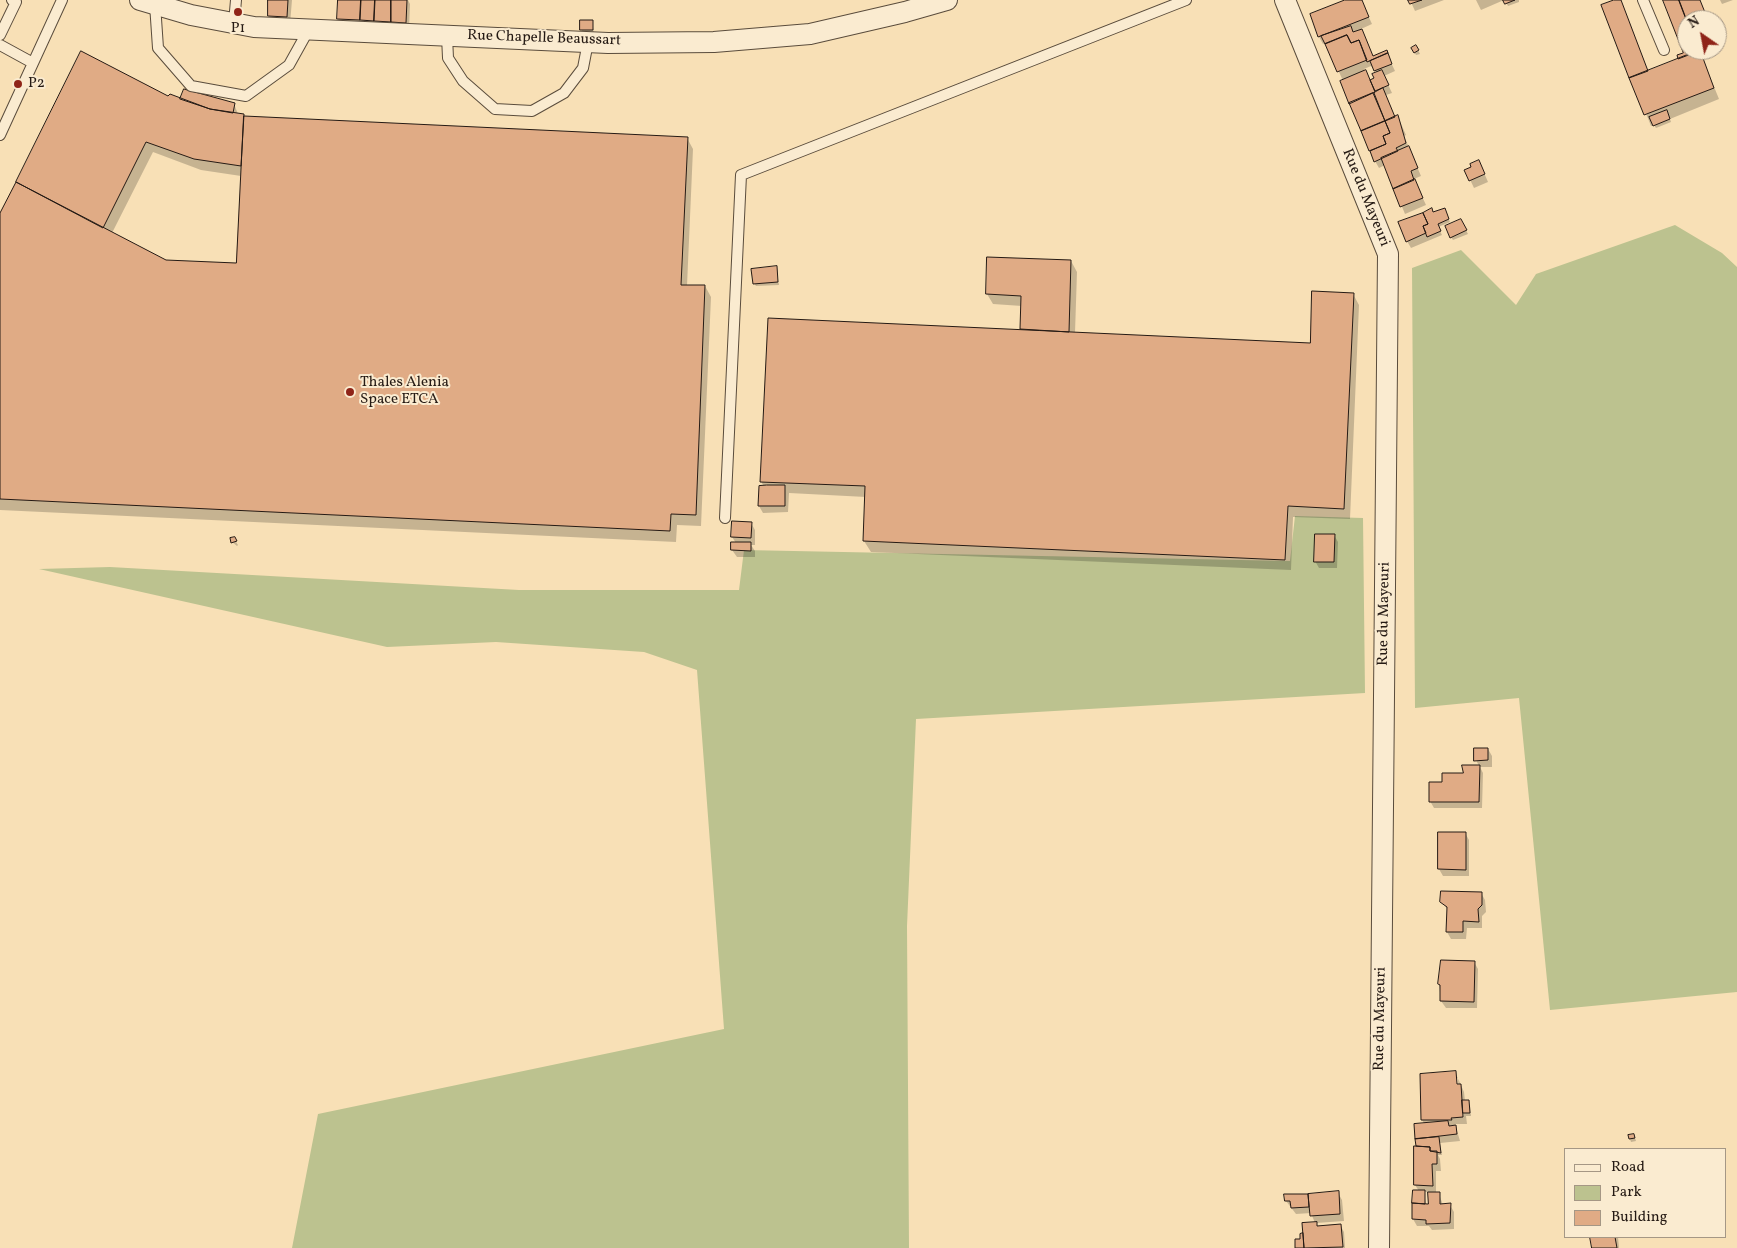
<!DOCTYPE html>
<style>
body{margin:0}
#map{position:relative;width:1737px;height:1248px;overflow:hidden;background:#f8e0b6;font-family:Vollkorn,serif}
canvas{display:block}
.legend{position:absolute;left:1564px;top:1148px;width:162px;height:90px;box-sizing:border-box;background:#faebd0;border:1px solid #a59785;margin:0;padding:6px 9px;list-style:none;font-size:15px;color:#251a14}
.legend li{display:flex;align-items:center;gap:10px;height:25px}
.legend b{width:25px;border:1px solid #a59785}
.north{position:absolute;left:1677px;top:10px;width:50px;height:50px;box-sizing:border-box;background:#faebd0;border:1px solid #a59785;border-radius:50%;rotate:327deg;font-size:14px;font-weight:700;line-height:20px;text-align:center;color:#251a14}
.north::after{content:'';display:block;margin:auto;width:18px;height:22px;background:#8f2418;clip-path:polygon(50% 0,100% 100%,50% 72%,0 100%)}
</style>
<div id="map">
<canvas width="1737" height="1248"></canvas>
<ul class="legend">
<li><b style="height:6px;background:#faebd0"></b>Road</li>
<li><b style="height:14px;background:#bcc28f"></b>Park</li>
<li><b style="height:14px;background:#e0ab85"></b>Building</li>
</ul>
<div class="north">N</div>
</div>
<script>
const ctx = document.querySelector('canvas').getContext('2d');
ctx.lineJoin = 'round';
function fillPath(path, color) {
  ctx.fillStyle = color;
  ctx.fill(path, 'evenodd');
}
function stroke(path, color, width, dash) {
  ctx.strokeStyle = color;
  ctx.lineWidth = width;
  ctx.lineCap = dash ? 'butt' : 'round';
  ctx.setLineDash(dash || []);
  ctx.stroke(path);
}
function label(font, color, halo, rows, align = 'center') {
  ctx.font = font + ' Vollkorn,serif';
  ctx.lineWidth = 4;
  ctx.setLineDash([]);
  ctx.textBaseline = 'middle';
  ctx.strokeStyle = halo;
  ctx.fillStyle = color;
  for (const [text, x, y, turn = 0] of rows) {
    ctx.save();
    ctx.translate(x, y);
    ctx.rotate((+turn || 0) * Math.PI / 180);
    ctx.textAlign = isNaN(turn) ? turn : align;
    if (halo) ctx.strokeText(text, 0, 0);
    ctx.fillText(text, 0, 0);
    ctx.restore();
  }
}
fillPath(new Path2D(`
 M1675,225L1722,253L1737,267V992L1550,1010L1519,698L1415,708L1412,268L1461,250L1516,305L1536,274Z
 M1295,516L1363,518L1365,693L916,719L907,926L909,1248H292L318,1114L724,1029L697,670L644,652L496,642L387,647L39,569L110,567L519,590H739L744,550L1290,561Z`), '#bcc28f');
fillPath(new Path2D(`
 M270,0H292L290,24L273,23L269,16Z
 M339,0H408L410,4L409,29L342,26L338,19Z
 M1349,0H1361L1372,24L1361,29L1374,62L1377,61L1375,56L1386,52L1395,71L1384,76L1392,93L1386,95L1395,118L1398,117L1406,135L1404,136L1421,176L1414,179L1426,205L1405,214L1385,165L1379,168L1375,161L1341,82L1343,81L1326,42L1323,44L1319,37ZM1371,66L1377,73L1376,79L1371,81L1364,69ZM1379,88L1380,91L1371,96L1370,95Z
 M1410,0H1444L1415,11Z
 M1476,0H1504L1481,10Z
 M1505,0H1519V2L1508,6Z
 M1620,0L1648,72L1680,60L1685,53L1664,0H1700L1708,20H1687V50H1699L1719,99L1670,119L1671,122L1656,128L1654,125L1651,126L1603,5Z
 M1720,0H1733L1722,4Z
 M592,21L594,33H583L581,29Z
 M1416,46L1420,54L1416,55L1412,48Z
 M169,97L234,104L238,114L245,117L687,138L693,149L687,286H705L711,297L701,526L677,525L676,542L0,510V216ZM153,152L201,170L241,176L237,264L166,261L112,233Z
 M1482,168L1488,182L1474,188L1466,171Z
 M1446,213L1450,222L1438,227L1442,235L1411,248L1407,241L1433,214Z
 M1461,221L1468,234L1453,240L1451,237Z
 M1071,261L1077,272L1075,333L1311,344L1353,294L1359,305L1350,519L1293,517L1291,570L871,552L864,541L866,497L789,493L788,512L763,513L759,506L760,488L764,487L761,481L1021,331L1022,306L993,304L987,294Z
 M776,267L779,285L756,286L754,283Z
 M751,523L755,530V545H751L755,551V557H737L732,550L736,543L732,537Z
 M1334,535L1338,542L1337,568H1319L1315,561Z
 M234,539L238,545L237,546L231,541Z
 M1488,749L1492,756V767H1480L1483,773L1482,808H1434L1430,801L1443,783L1479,766L1476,760Z
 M1440,833H1465L1469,840V876H1443L1439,869Z
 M1481,893L1485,900L1486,912L1482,916V928H1467L1466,939H1451L1447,932L1448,910L1442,902Z
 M1474,962L1478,969L1477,1008H1446L1441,1001L1439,984Z
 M1455,1072L1464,1092L1465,1101L1470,1105L1471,1116H1466L1467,1124H1455L1460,1141L1440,1143L1442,1155H1438L1440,1159L1441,1171H1436V1194H1439L1443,1205H1450L1454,1212V1229L1432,1230L1429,1226H1417L1413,1219L1414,1191H1419L1415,1185L1417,1146L1415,1125H1425L1422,1120ZM1455,1078H1458L1459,1091H1457ZM1424,1192H1429L1430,1205H1426Z
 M1634,1135L1636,1141L1631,1142L1629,1136Z
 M1338,1193L1342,1200L1344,1221L1316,1223L1318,1227L1340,1225L1344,1232L1345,1248H1296L1315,1223L1311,1213L1296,1214L1286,1201L1285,1195Z
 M1592,1237H1618L1619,1248H1593Z`), '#0003');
const building = new Path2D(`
 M268,0H288L287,17L268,16Z
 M338,0H361L360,20L337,19Z
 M361,0H375L374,21L360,20Z
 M375,0H391V22L374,21Z
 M391,0H407L406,23L391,22Z
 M1345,0H1362L1369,17L1318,37L1310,14Z
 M1408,0H1422L1410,4Z
 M1503,0H1515L1505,4Z
 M1614,0H1621L1648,71L1629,78L1601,5Z
 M1663,0H1679L1687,21V50L1699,51L1678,59L1677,55L1683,53Z
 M1679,0H1700L1708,20L1687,21Z
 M580,20H593V30H580Z
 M1351,26L1353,32L1362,29L1373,56L1387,50L1388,53L1367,62L1359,40L1351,43L1347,35L1325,44L1321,36Z
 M1347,35L1351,43L1359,40L1367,60L1337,72L1325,44Z
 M1416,45L1419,50L1414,53L1411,48Z
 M1700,50L1714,88L1644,115L1629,78Z
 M81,51L168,96L170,94L210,109L244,114L241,166L194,159L146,142L103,228L16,182Z
 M1388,53L1392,64L1374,71L1370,61Z
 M1366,70L1375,92L1349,104L1340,81Z
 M1382,70L1389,85L1375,91L1370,80L1374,78L1372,74Z
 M1383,88L1395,117L1385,121L1374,93Z
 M184,89L235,103L233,113L210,109L180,99Z
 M1373,93L1385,121L1361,131L1349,103Z
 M1667,110L1670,119L1653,126L1649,117Z
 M1398,115L1406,143L1396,148L1398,151L1374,162L1370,151L1386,144L1383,136L1390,133L1385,121Z
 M244,116L688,137L681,285H705L696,515L671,514L670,531L0,499V213L16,182L166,260L236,263Z
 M1385,121L1390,133L1383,136L1386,144L1369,151L1361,131Z
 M1409,146L1418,168L1411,171L1414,180L1393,189L1381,158Z
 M1479,160L1485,174L1469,181L1464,170L1471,167L1470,164Z
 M1415,179L1423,198L1400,207L1393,189Z
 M1432,208L1433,212L1445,208L1449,219L1438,224L1441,231L1427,237L1423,226L1428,224L1423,213Z
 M1423,213L1428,224L1423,226L1426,233L1406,242L1398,222Z
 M1461,219L1467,230L1450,238L1445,226Z
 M987,257L1071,260L1069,332L1020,329L1021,296L986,294Z
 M777,266L778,282L753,284L751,269Z
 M1312,291L1354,293L1344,509L1288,506L1285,560L863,541L865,486L760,482L768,318L1310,343Z
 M767,485H785V506H758L759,486Z
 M732,521L752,522L751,538L731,537Z
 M1315,534H1335L1334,562H1314Z
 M235,537L237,541L231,543L230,538Z
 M731,542H751V551L731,550Z
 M1474,748H1488V760L1474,761Z
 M1462,765H1480L1479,802H1429V782H1442V773H1463Z
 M1438,832H1466V870L1438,869Z
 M1441,891L1482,892V905L1478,909L1479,922L1463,921V932H1446L1447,907L1440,902Z
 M1441,960L1475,961L1474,1002L1440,1001V985L1438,984Z
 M1456,1071L1457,1084H1461L1463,1117L1451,1118L1452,1120H1421L1420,1074Z
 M1462,1100H1469L1470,1113H1463Z
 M1448,1121L1449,1126L1456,1125L1457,1134L1415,1139L1414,1124Z
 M1634,1134L1635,1138L1629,1139L1628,1135Z
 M1439,1137L1441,1153L1430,1151V1147L1416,1146L1415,1139Z
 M1414,1146L1430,1147V1151H1437V1164H1432L1433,1186L1414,1185Z
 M1413,1190H1425V1204L1412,1203Z
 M1339,1191L1340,1214L1310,1216L1308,1194Z
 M1428,1192H1440V1204L1451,1203L1450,1223L1426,1224V1220L1412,1219V1203L1428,1204Z
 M1284,1194H1308L1309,1207L1291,1208L1290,1201H1285Z
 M1317,1222V1226L1341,1224L1343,1247L1304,1248L1302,1223Z
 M1303,1233L1304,1248H1295V1239H1300V1234Z
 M1590,1237H1615L1617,1248H1592Z`);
fillPath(building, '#e0ab85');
stroke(building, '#251a14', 1);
const lane = new Path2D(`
 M1643,0L1664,50
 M155,4L158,48L191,86L246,96L289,65L309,29
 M234,23L236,0
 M0,35L16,2L12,0
 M447,36L448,58L463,81L495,109L532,111L564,93L583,68L588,42
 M0,45L33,63
 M0,135L62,0
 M725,518L741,175L1186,0`);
const street = new Path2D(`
 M140,0L191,15L254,27L608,43L714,42L810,34L905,12L947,0
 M1285,0L1388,254L1379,1248`);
stroke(lane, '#5a4c3c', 12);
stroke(street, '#5a4c3c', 22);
stroke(lane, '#faebd0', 10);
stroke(street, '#faebd0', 20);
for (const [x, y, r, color] of [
 [238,12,5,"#8f2418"],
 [18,84,5,"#8f2418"],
 [350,392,5,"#8f2418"]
]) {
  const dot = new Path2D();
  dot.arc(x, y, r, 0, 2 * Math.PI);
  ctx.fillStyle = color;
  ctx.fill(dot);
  stroke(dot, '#faebd0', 2);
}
label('15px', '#251a14', '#faebd0', [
 ["P1",238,29,"center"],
 ["P2",28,84],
 ["Thales Alenia",360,383],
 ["Space ETCA",360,400]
], 'left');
label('15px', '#251a14', '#faebd0', [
 ["Rue Chapelle Beaussart",544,39,2],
 ["Rue du Mayeuri",1365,198,68],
 ["Rue du Mayeuri",1385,614,-89],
 ["Rue du Mayeuri",1381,1019,-89]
]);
</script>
